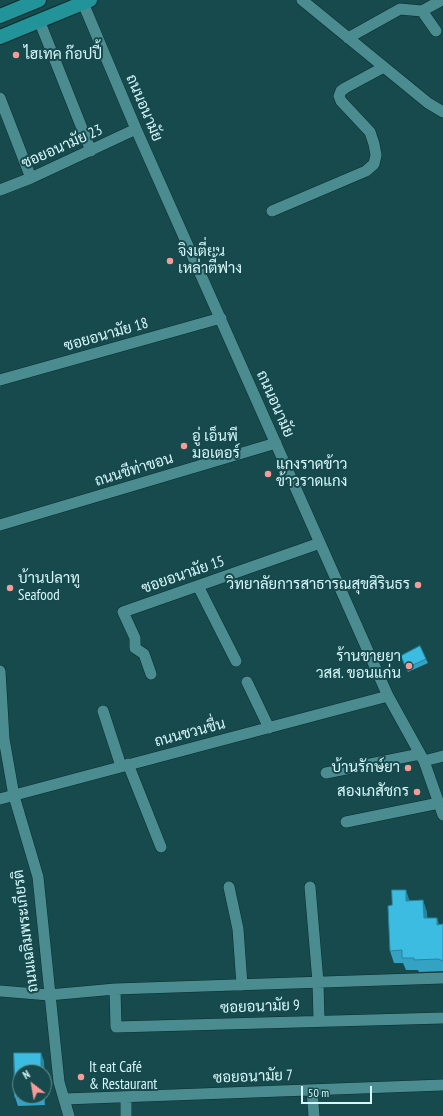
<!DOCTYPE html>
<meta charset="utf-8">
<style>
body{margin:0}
#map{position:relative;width:443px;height:1116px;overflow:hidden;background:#164a4d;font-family:"PT Sans Narrow",sans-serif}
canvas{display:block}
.north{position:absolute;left:12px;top:1064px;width:40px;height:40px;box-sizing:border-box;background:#164a4d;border:1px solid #638f92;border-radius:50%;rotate:329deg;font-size:11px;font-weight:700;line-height:16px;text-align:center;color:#d6f6f9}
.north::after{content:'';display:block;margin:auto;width:14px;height:18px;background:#f59b98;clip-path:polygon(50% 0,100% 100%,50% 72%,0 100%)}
.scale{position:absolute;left:301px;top:1086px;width:71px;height:18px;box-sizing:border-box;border:2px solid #d6f6f9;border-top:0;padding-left:5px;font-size:12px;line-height:14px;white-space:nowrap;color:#d6f6f9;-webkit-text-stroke:3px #164a4d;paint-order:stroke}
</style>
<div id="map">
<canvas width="443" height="1116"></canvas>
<div class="north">N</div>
<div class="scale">50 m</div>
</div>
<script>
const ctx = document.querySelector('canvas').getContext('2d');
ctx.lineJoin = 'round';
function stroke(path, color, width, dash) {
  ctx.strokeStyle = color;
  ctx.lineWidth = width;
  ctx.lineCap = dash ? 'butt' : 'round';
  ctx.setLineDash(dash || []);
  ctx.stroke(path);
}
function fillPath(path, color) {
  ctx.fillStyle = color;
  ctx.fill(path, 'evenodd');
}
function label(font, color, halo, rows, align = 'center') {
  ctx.font = font + ' "PT Sans Narrow",Sarabun,sans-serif';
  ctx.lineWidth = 4;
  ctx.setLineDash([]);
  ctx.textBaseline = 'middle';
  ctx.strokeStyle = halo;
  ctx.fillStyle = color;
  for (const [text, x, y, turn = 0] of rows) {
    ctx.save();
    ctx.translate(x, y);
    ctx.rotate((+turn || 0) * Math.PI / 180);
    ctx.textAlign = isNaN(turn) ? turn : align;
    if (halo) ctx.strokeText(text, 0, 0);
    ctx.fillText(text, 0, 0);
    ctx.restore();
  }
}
const minor = new Path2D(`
 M302,0L428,103L443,112
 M83,3L136,129L388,696L424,761L443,815
 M422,11L436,31
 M39,20L91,151
 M348,38L400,9L422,11L442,0
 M0,98L31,178
 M0,190L31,178L136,129
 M272,211L366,171L374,164L376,155L374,144L370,132L341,101L339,96L341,91L345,88L384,67
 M0,380L221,318
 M0,525L276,443
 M198,586L236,661
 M0,671L4,739L14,796L38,877L59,1082L69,1116
 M151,674L144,654L135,648V638L123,612L320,543
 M247,682L269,728
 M103,711L121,766
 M424,761L443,756
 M128,764L161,847
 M326,773L420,754
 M0,799L388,696
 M346,822L439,803
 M229,887L238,929L242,985
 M310,887L318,982L319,1020
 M115,989L116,1027L443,1018
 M0,991L49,995L115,989L443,978
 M312,1090L314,1116
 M126,1097V1116
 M64,1099L443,1085`);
const major = new Path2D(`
 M0,16L39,0
 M0,37L90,0`);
stroke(minor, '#092e30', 12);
stroke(major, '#092e30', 16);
stroke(minor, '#4b8c91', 11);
stroke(major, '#23939a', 14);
fillPath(new Path2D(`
 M401,656L426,659L428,663L408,672Z
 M410,900L427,912V918L439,925L443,924V971L419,972L418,970H406L403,963H394L390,951L392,905Z
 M44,1061L45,1105L18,1106L15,1097Z`), '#34a2c2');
fillPath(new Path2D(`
 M406,890L410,902L406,901Z
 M423,900L427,912L428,930L424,918Z
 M437,918L441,930L437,925Z
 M41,1053L44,1061L45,1105L42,1096H44V1072H41Z`), '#2a849e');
const building = new Path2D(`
 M420,646L426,659L406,668L401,656Z
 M392,890H406V901L423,900L424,918H437V925L443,924V961L438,959L414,960V958H402V950L390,951L388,906L392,905Z
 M14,1053H41V1072H20V1096H42L15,1097Z`);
fillPath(building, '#3cbce1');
stroke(building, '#2a849e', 1);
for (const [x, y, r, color] of [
 [16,55,4,"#f59b98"],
 [170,261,4,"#f59b98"],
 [184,446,4,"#f59b98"],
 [268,474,4,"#f59b98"],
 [418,585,4,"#f59b98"],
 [10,588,4,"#f59b98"],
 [409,666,4,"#f59b98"],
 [408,768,4,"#f59b98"],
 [417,792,4,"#f59b98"],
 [81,1077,4,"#f59b98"]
]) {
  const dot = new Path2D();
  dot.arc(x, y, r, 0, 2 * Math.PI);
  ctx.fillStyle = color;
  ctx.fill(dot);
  stroke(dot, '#164a4d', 1.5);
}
label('15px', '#d6f6f9', '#164a4d', [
 ["ไฮเทค ก๊อปปี้",24,55],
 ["จิงเตี่ยน",178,252],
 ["เหล่าตี้ฟาง",178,269],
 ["อู่ เอ็นพี",192,437],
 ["มอเตอร์",192,454],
 ["แกงราดข้าว",276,465],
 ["ข้าวราดแกง",276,482],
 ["บ้านปลาทู",18,579],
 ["Seafood",18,596],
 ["วิทยาลัยการสาธารณสุขสิรินธร",410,585,"right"],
 ["ร้านขายยา",401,657,"right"],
 ["วสส. ขอนแก่น",401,674,"right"],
 ["บ้านรักษ์ยา",400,768,"right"],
 ["สองเภสัชกร",409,792,"right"],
 ["It eat Café",89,1068],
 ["& Restaurant",89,1085]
], 'left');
label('15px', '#d6f6f9', '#164a4d', [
 ["ถนนอนามัย",144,108,67],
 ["ซอยอนามัย 23",62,147,-24],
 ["ซอยอนามัย 18",106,335,-16],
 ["ถนนอนามัย",275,404,66],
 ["ถนนชีท่าขอน",134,470,-17],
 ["ซอยอนามัย 15",183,575,-19],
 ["ถนนชวนชื่น",190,733,-15],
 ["ถนนเฉลิมพระเกียรติ",26,931,-97],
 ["ซอยอนามัย 9",260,1007,-2],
 ["ซอยอนามัย 7",253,1077,-2]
]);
</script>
